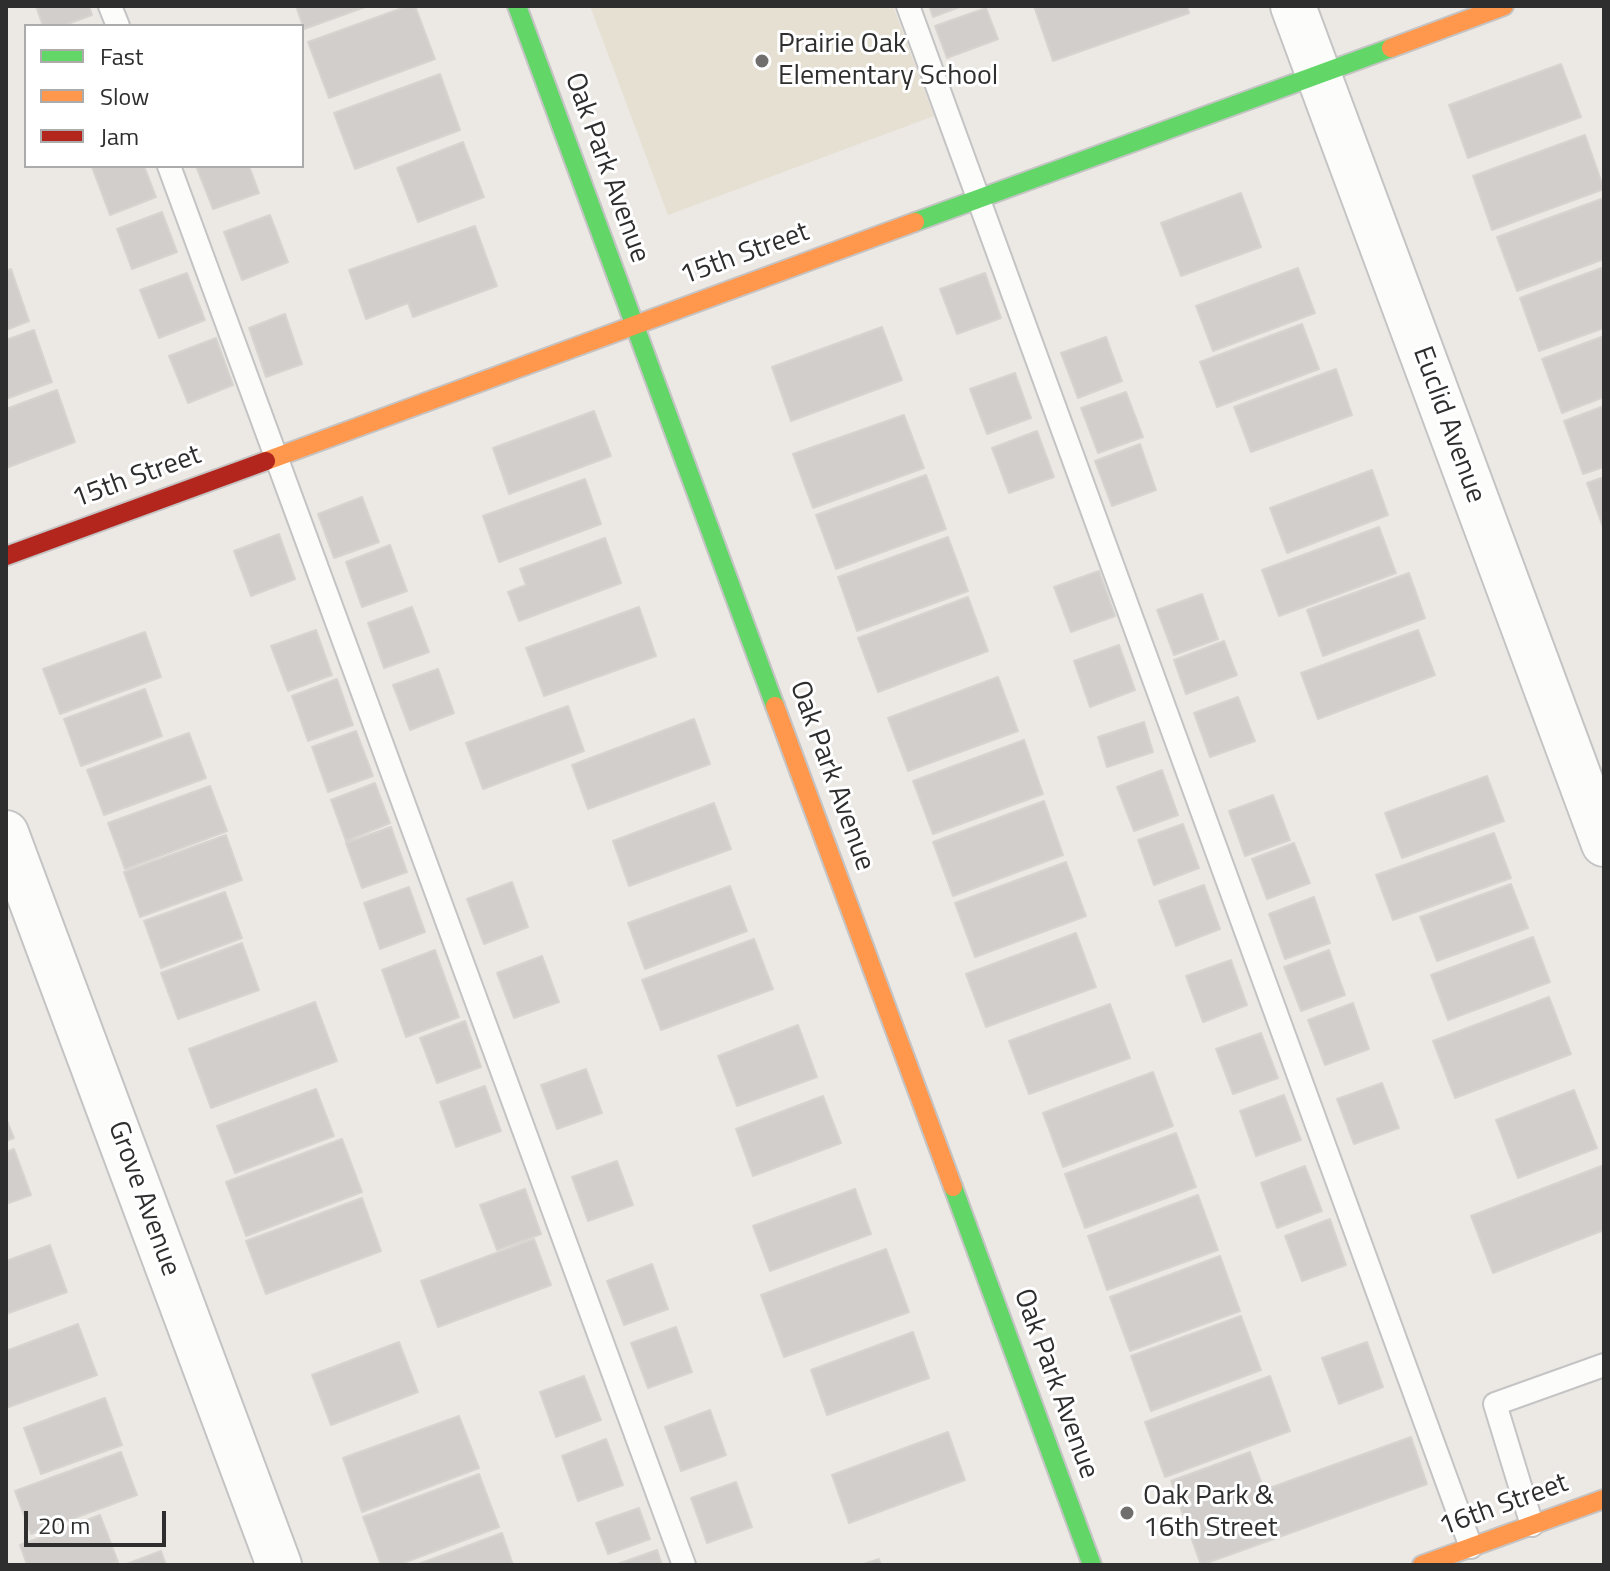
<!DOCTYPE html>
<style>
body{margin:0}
#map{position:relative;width:1610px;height:1571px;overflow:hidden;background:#ece8e4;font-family:"Titillium Web",sans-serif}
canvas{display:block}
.frame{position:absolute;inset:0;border:8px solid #2e2e2e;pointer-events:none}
.legend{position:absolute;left:24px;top:24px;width:280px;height:144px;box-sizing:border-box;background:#fff;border:2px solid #ababab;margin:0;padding:10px 14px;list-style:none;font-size:24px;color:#2e2e2e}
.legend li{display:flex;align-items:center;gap:16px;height:40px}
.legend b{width:40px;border:2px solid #ababab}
.scale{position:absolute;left:24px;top:1511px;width:142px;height:36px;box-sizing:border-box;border:4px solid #2e2e2e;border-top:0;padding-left:10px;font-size:24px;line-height:28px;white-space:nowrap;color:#2e2e2e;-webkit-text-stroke:6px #fff;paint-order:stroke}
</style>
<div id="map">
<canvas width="1610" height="1571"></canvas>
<div class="frame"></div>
<ul class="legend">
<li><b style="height:10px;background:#63d668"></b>Fast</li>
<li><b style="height:10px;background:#ff974d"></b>Slow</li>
<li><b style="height:10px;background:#b3261e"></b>Jam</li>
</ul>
<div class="scale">20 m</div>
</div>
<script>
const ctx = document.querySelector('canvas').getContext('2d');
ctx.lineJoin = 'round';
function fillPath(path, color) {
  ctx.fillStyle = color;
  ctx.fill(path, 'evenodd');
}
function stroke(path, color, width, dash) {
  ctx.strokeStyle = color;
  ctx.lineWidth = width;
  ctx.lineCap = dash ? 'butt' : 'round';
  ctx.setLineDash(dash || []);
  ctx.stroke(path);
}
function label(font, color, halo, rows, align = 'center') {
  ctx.font = font + ' "Titillium Web",sans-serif';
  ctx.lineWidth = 6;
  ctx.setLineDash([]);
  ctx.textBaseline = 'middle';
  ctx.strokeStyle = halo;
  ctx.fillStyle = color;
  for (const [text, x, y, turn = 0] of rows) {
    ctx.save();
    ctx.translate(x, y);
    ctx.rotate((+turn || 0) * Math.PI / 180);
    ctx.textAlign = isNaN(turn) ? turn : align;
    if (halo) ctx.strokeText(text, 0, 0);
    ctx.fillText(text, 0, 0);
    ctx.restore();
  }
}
fillPath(new Path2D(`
 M590,6H893L934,116L668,215Z`), '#e6e0d3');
const building = new Path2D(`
 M36,6H89L92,15L62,26H43Z
 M296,6H368L304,29Z
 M408,6H415L435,59L329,98L308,42Z
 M929,6H962L933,17Z
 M1034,6H1187L1189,13L1053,61Z
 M986,8L998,39L947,58L935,26Z
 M1561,64L1581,117L1468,158L1449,105Z
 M440,74L460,130L355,169L334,113Z
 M1585,135L1604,189L1492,230L1473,176Z
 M463,142L484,197L418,222L397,168Z
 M144,166L156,197L110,215L92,167Z
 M196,166H249L259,193L213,209Z
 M1241,193L1261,247L1181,276L1161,223Z
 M1604,198V259L1517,291L1497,237Z
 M162,212L177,252L132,269L117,229Z
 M270,215L288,262L242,280L224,232Z
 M475,226L497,286L413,317L408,303L366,319L349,270Z
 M1604,267V328L1539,351L1520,298Z
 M1298,268L1315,313L1213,351L1196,306Z
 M11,269L29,321L6,330V271Z
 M187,273L205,320L159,338L140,290Z
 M985,273L1001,318L957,334L940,289Z
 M285,314L302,364L266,377L249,328Z
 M1302,324L1319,369L1217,407L1200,362Z
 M882,327L902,380L791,421L772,367Z
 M34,330L52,382L6,399V340Z
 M1604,336V397L1562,413L1542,359Z
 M1106,337L1122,381L1078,398L1061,353Z
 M216,338L233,385L188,403L169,356Z
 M1336,369L1352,415L1251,452L1234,407Z
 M1015,373L1031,418L987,434L970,389Z
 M57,390L75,442L6,468V409Z
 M1126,392L1143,437L1098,453L1081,408Z
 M1604,406V467L1583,474L1564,421Z
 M594,411L611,456L509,494L493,448Z
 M904,415L924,468L813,508L793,454Z
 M1037,431L1054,477L1009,493L992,448Z
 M1140,444L1156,490L1112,506L1095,461Z
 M1372,470L1388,515L1287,553L1270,508Z
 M926,475L946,529L836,569L816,515Z
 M1604,477V530L1587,483Z
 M585,479L601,524L499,562L483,516Z
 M362,497L379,542L334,558L318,514Z
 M1379,527L1396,573L1279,616L1262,570Z
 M279,534L295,579L251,596L234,551Z
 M948,537L968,591L857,631L838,577Z
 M605,538L621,583L519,621L508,592L526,585L520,569Z
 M390,545L407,591L362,607L346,562Z
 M1099,571L1115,616L1071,632L1054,587Z
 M1409,573L1425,618L1323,656L1307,610Z
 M1202,594L1218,639L1174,655L1157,610Z
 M968,597L988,651L878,692L858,638Z
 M412,607L429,652L384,668L368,623Z
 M639,607L656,656L544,696L526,648Z
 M316,630L332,675L288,691L271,646Z
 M1418,630L1435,675L1318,719L1301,673Z
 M145,632L161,677L60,714L43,669Z
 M1224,641L1237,675L1186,694L1174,660Z
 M1119,645L1135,690L1090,707L1074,661Z
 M438,669L454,713L410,730L393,685Z
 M998,677L1018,731L908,771L888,718Z
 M337,679L353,725L308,741L292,696Z
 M145,689L162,736L81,766L64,719Z
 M1238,697L1255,741L1210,757L1194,713Z
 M568,706L584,751L483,789L466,743Z
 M694,719L710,764L588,809L572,765Z
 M1144,722L1153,752L1107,767L1098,737Z
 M356,731L373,776L328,792L312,747Z
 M189,733L206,778L104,815L87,770Z
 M1024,740L1043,794L933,834L913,781Z
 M1162,770L1178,815L1134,831L1117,787Z
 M1487,776L1504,821L1402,858L1385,813Z
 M375,783L390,823L346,841L331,800Z
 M210,786L227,831L125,869L108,823Z
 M1273,795L1290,840L1245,856L1229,811Z
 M1044,801L1063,855L953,896L933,842Z
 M714,803L731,849L629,886L613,841Z
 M1183,824L1199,868L1154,885L1138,840Z
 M391,827L407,872L362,888L346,843Z
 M1494,833L1511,878L1393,920L1376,875Z
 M226,835L242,880L140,917L124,872Z
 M1294,843L1310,883L1267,899L1252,859Z
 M1066,862L1086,916L975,957L955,903Z
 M512,882L528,927L484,944L467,899Z
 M1511,884L1528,928L1437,961L1420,917Z
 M1204,885L1220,929L1176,946L1159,901Z
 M730,886L747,931L645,969L628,923Z
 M409,887L425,932L380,949L364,903Z
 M225,892L242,938L161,968L144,921Z
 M1314,897L1330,943L1285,959L1269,914Z
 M1076,933L1096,987L986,1027L966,974Z
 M1533,937L1550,982L1448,1020L1431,975Z
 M754,939L773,989L661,1030L642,980Z
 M242,943L259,990L178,1019L161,973Z
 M435,950L459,1017L406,1037L382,970Z
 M1329,950L1345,995L1301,1011L1284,967Z
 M542,956L559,1002L514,1018L497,973Z
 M1231,960L1247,1005L1203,1022L1186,976Z
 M1549,997L1571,1054L1455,1098L1433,1041Z
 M315,1002L337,1061L211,1108L189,1049Z
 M1353,1003L1369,1049L1325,1065L1308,1020Z
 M1110,1004L1130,1058L1029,1094L1009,1041Z
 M465,1021L481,1067L437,1083L420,1038Z
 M798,1025L817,1077L737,1106L718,1056Z
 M1261,1033L1278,1078L1233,1094L1216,1049Z
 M586,1069L602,1113L557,1129L541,1085Z
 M1153,1072L1173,1126L1063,1167L1043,1113Z
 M1382,1083L1399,1128L1354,1144L1337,1099Z
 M485,1086L501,1131L456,1147L440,1102Z
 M316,1089L334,1136L235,1173L217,1126Z
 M1574,1090L1597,1148L1518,1178L1496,1120Z
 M1284,1095L1301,1140L1256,1156L1240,1111Z
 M823,1096L841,1143L753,1176L736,1129Z
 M6,1118L14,1138L6,1141Z
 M1176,1133L1196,1187L1085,1228L1065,1174Z
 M342,1139L362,1192L246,1236L226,1182Z
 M14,1149L31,1195L6,1204V1152Z
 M617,1161L633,1205L588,1221L572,1177Z
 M1604,1165V1230L1493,1273L1471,1216Z
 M1305,1166L1322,1211L1277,1228L1261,1183Z
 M525,1189L541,1234L497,1250L480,1205Z
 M855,1189L871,1234L770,1271L753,1226Z
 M1198,1195L1218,1250L1107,1290L1088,1236Z
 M362,1198L381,1251L266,1294L246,1241Z
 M1330,1219L1346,1265L1302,1281L1285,1236Z
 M534,1239L551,1285L438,1327L421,1281Z
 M50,1245L67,1292L6,1314V1261Z
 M886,1249L909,1312L784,1357L761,1295Z
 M1220,1256L1240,1311L1130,1351L1110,1297Z
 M652,1264L668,1309L624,1325L607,1281Z
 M1241,1316L1261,1370L1151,1411L1131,1356Z
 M78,1324L97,1375L6,1408V1351Z
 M676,1327L692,1372L648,1388L631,1343Z
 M913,1332L929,1378L827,1415L811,1370Z
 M399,1342L418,1392L331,1425L312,1375Z
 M1367,1342L1383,1387L1339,1404L1322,1358Z
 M584,1376L601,1420L556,1437L540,1392Z
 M1270,1376L1290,1431L1165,1477L1145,1422Z
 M105,1398L122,1445L41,1474L24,1428Z
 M710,1410L726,1455L681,1471L665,1427Z
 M459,1416L479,1468L362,1512L343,1458Z
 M948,1432L965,1480L849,1523L832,1475Z
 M1411,1437L1427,1484L1201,1565L1171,1481L1250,1452L1264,1490Z
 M606,1439L623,1485L578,1501L562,1456Z
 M121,1452L137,1495L31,1534L15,1491Z
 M479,1474L499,1527L398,1565H381L363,1517Z
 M736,1482L752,1527L707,1543L691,1498Z
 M639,1508L650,1539L608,1554L596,1523Z
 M100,1515L118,1562L108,1565H27L20,1545Z
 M502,1533L513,1565H416Z
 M657,1550L662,1565H615Z
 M161,1551L166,1565H124Z
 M879,1559L881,1565H861Z`);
fillPath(building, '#d1cecb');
stroke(building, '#d7d4d0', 2);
const lane = new Path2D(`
 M110,6L118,26
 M908,6L1471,1547
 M169,166L684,1565
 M1532,1525L1495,1404L1604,1365`);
const street = new Path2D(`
 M1293,6L1604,844
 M6,833L279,1565`);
const fast = new Path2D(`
 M517,6L775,706
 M915,222L1391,48
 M953,1187L1092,1565`);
const slow = new Path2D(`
 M1391,48L1504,6
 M266,461L915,222
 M775,706L953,1187
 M1422,1565L1604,1499`);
const jam = new Path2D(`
 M6,556L266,461`);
stroke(lane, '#c5c4c5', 26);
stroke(street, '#c5c4c5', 48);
stroke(fast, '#c5c4c5', 22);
stroke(slow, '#c5c4c5', 22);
stroke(jam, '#c5c4c5', 22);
stroke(lane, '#fcfcfb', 22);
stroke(street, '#fcfcfb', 44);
stroke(fast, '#63d668', 18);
stroke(slow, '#ff974d', 18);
stroke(jam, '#b3261e', 18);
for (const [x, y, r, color] of [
 [762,61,8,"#706f6e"],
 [1127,1513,8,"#706f6e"]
]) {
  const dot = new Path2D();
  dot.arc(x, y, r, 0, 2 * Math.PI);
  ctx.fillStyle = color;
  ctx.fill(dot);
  stroke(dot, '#fff', 3);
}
label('28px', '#2e2e2e', '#fff', [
 ["Prairie Oak",778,45],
 ["Elementary School",778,77],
 ["Oak Park &",1143,1497],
 ["16th Street",1143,1529]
], 'left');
label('28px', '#2e2e2e', '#fff', [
 ["Oak Park Avenue",606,168,70],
 ["15th Street",745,255,-20],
 ["Euclid Avenue",1448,425,70],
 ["15th Street",137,478,-20],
 ["Oak Park Avenue",831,776,70],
 ["Grove Avenue",143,1199,70],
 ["Oak Park Avenue",1055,1384,70],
 ["16th Street",1504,1506,-20]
]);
</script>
